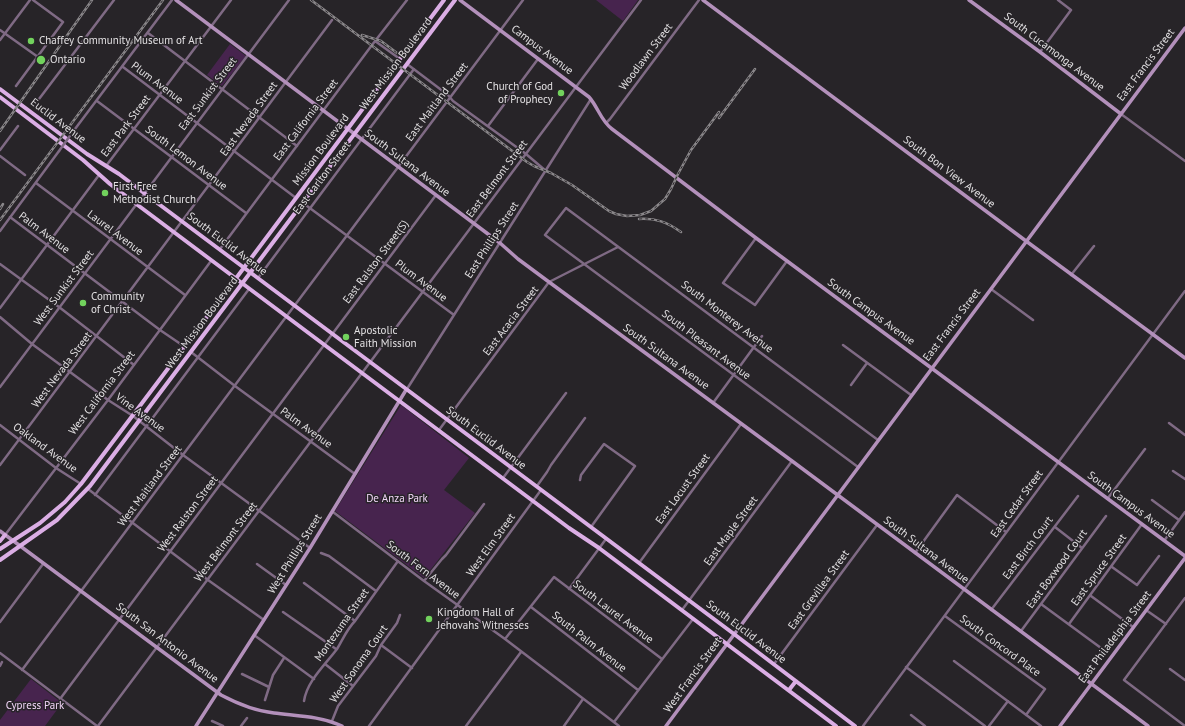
<!DOCTYPE html>
<style>
body{margin:0}
canvas{display:block;background:#272428}
</style>
<canvas width="1185" height="726"></canvas>
<script>
const ctx = document.querySelector('canvas').getContext('2d');
ctx.lineJoin = 'round';
function fillPath(path, color) {
  ctx.fillStyle = color;
  ctx.fill(path, 'evenodd');
}
function stroke(path, color, width, dash) {
  ctx.strokeStyle = color;
  ctx.lineWidth = width;
  ctx.lineCap = dash ? 'butt' : 'round';
  ctx.setLineDash(dash || []);
  ctx.stroke(path);
}
function label(font, color, halo, rows, align = 'center') {
  ctx.font = font + ' "PT Sans",sans-serif';
  ctx.lineWidth = 3;
  ctx.setLineDash([]);
  ctx.textBaseline = 'middle';
  ctx.strokeStyle = halo;
  ctx.fillStyle = color;
  for (const [text, x, y, turn = 0] of rows) {
    ctx.save();
    ctx.translate(x, y);
    ctx.rotate((+turn || 0) * Math.PI / 180);
    ctx.textAlign = isNaN(turn) ? turn : align;
    if (halo) ctx.strokeText(text, 0, 0);
    ctx.fillText(text, 0, 0);
    ctx.restore();
  }
}
fillPath(new Path2D(`
 M596,0H638L623,21Z
 M230,44L246,56L222,86L207,75Z
 M401,405L469,458L444,490L475,513L424,578L335,511Z
 M31,679L62,703L45,726H0V720Z`), '#47244e');
stroke(new Path2D(`
 M0,30L38,57
 M148,33L297,146
 M0,40L30,0
 M375,41L400,59
 M1040,52L1071,10L1058,0
 M407,64L448,95L453,101L526,154L546,171
 M123,67L296,198
 M16,86L63,22L33,0
 M97,101L246,213
 M36,103L114,0
 M1121,114L1185,161
 M606,123L610,119L699,0
 M488,126L538,59
 M72,133L172,0
 M0,150L18,126
 M0,156L25,175
 M106,166L231,0
 M36,183L185,295
 M303,203L454,315
 M10,217L160,330L185,347
 M0,231L59,151
 M756,238L723,283L755,305L787,261
 M220,249L372,45L407,0
 M0,264L59,307L134,365
 M1071,275L1094,246
 M258,278L414,69
 M991,289L1033,320
 M0,308L99,175
 M0,317L32,344L108,400L133,416L183,455L310,548
 M843,345L911,395
 M191,352L235,386L355,474
 M851,385L867,363
 M0,387L289,0
 M407,389L591,99
 M713,403L762,336
 M1169,423L1185,435
 M0,425L56,468L81,484
 M439,430L549,282L618,247
 M0,465L332,20
 M858,467L545,235L566,208L878,440
 M1173,471L1185,479
 M503,478L566,393
 M580,480L581,475L604,444L635,466L591,527
 M537,486L547,472L551,465L585,418
 M88,489L208,580L264,620
 M95,495L249,289
 M1108,498L1145,449
 M1152,500L1179,520
 M333,512L424,581L505,639L619,726
 M1055,527L1082,548
 M5,535L108,400L211,261
 M1164,541L1185,512
 M321,553L329,556L376,591
 M915,553L957,495L1006,532
 M639,563L741,424
 M257,564L286,585
 M1112,567L1137,585L1159,556
 M424,581L442,559L446,555L484,504
 M304,583L355,621
 M569,589L606,539
 M1091,596L1133,627
 M1185,598L1124,680L1185,726
 M1041,604L1101,648
 M531,607L638,690
 M682,610L792,461
 M991,610L1078,496
 M1146,610L1166,624
 M283,612L336,649
 M945,616L1045,689L1026,715
 M0,622L43,564
 M1069,624L1142,524
 M1021,631L1106,516
 M254,635L314,679
 M505,639L554,577L662,659
 M381,645L412,668
 M0,653L97,726
 M954,661L1041,726
 M325,664L353,686
 M774,664L877,525
 M0,666L2,662
 M906,667L985,726
 M1170,669L1185,680
 M22,670L523,0
 M242,674L269,687
 M60,699L436,195
 M265,700L273,675L284,658
 M304,701C307,681 325,665 337,649C343,639 347,629 355,621L398,561
 M911,715L925,726
 M212,721L223,726
 M332,721L338,706L376,656L381,645L397,623L400,615
 M614,722L693,619
 M98,726L641,0
 M241,726L247,718
 M369,726L541,490
 M466,726L521,652
 M564,726L583,699
 M863,726L1185,291
 M989,726L1008,701`), '#7f6a84', 2.5);
stroke(new Path2D(`
 M176,0L500,243L518,259L549,282L792,461L1148,726
 M460,0L589,97C598,107 601,121 612,129L756,238L1185,556
 M703,0L1026,241L1185,358
 M969,0L1040,52L1121,114
 M0,531L221,695C238,704 255,711 274,713C297,716 320,716 342,726
 M196,726L310,548L406,390
 M666,726L1185,28
 M1060,726L1185,558`), '#b390bb', 3.5);
stroke(new Path2D(`
 M0,89L87,154L119,174L144,193L734,634L855,726
 M0,97L83,160L110,184L139,206L569,528L599,548L836,726
 M0,541L5,535
 M0,549L40,523L65,502L81,484L240,273L444,0
 M0,560L57,520L90,486L455,0
 M789,690L796,681`), '#dbaee5', 4);
const rail = new Path2D(`
 M311,0L527,162L534,166L551,173L572,185L609,211L616,214L627,216L640,215L651,211L665,199L671,189L678,174L691,150L719,112
 M362,35L381,41L397,53
 M719,118L755,69
 M0,131L92,0
 M0,209L3,204
 M639,219C656,218 667,222 681,232
 M0,220L163,0`);
stroke(rail, '#8a878a', 2.5);
stroke(rail, '#272428', 1, [3]);
stroke(new Path2D(`
 M59,151L72,133`), '#7f6a84', 2.5);
for (const [x, y, r, color] of [
 [31,41,4,"#72d25d"],
 [41,60,5,"#72d25d"],
 [561,93,4,"#72d25d"],
 [105,193,4,"#72d25d"],
 [83,303,4,"#72d25d"],
 [346,337,4,"#72d25d"],
 [429,619,4,"#72d25d"]
]) {
  const dot = new Path2D();
  dot.arc(x, y, r, 0, 2 * Math.PI);
  ctx.fillStyle = color;
  ctx.fill(dot);
  stroke(dot, '#272428', 1.5);
}
label('11px', '#e1dfe1', '#272428', [
 ["Chaffey Community Museum of Art",39,41],
 ["Ontario",50,60],
 ["Church of God",553,87,"right"],
 ["of Prophecy",553,100,"right"],
 ["First Free",113,187],
 ["Methodist Church",113,200],
 ["Community",91,297],
 ["of Christ",91,310],
 ["Apostolic",354,331],
 ["Faith Mission",354,344],
 ["Kingdom Hall of",437,613],
 ["Jehovahs Witnesses",437,626]
], 'left');
label('11px', '#e1dfe1', '#272428', [
 ["Campus Avenue",542,50,37],
 ["South Cucamonga Avenue",1054,52,37],
 ["Woodlawn Street",646,57,-53],
 ["West Mission Boulevard",396,64,-53],
 ["East Francis Street",1146,65,-53],
 ["Plum Avenue",157,83,37],
 ["East Sunkist Street",208,94,-53],
 ["East Maitland Street",437,102,-53],
 ["East Nevada Street",249,119,-54],
 ["East California Street",306,120,-53],
 ["Euclid Avenue",58,121,37],
 ["East Park Street",126,126,-53],
 ["Mission Boulevard",321,150,-53],
 ["South Lemon Avenue",186,158,37],
 ["South Sultana Avenue",407,163,37],
 ["South Bon View Avenue",949,172,37],
 ["East Carlton Street",322,178,-53],
 ["East Belmont Street",497,179,-53],
 ["Palm Avenue",44,233,37],
 ["Laurel Avenue",115,233,37],
 ["East Phillips Street",492,240,-57],
 ["South Euclid Avenue",227,244,37],
 ["East Ralston Street(S)",376,262,-53],
 ["Plum Avenue",421,281,37],
 ["West Sunkist Street",64,288,-53],
 ["South Campus Avenue",871,312,36],
 ["South Monterey Avenue",727,317,37],
 ["East Acacia Street",511,321,-53],
 ["West Mission Boulevard",202,323,-53],
 ["East Francis Street",952,325,-53],
 ["South Pleasant Avenue",706,345,37],
 ["South Sultana Avenue",666,357,36],
 ["West Nevada Street",62,370,-53],
 ["West California Street",102,393,-53],
 ["Vine Avenue",140,413,36],
 ["Palm Avenue",306,428,36],
 ["South Euclid Avenue",486,438,37],
 ["Oakland Avenue",45,448,36],
 ["West Maitland Street",150,486,-53],
 ["East Locust Street",683,489,-54],
 ["East Cedar Street",1017,504,-54],
 ["South Campus Avenue",1131,505,36],
 ["West Ralston Street",188,514,-53],
 ["East Maple Street",731,531,-54],
 ["West Belmont Street",226,542,-53],
 ["West Elm Street",491,545,-54],
 ["East Birch Court",1028,548,-53],
 ["South Sultana Avenue",926,550,37],
 ["West Phillips Street",295,554,-58],
 ["East Boxwood Court",1057,569,-54],
 ["South Fern Avenue",423,570,37],
 ["East Spruce Street",1099,570,-54],
 ["East Grevillea Street",819,590,-54],
 ["South Laurel Avenue",613,612,37],
 ["Montezuma Street",342,625,-55],
 ["South Euclid Avenue",746,632,37],
 ["East Philadelphia Street",1115,637,-53],
 ["South Palm Avenue",589,642,38],
 ["South San Antonio Avenue",167,643,37],
 ["South Concord Place",1000,646,36],
 ["West Sonoma Court",359,664,-55],
 ["West Francis Street",693,675,-54]
]);
label('11px', '#f2d6f8', '#272428', [
 ["De Anza Park",397,499],
 ["Cypress Park",35,706]
]);
</script>
